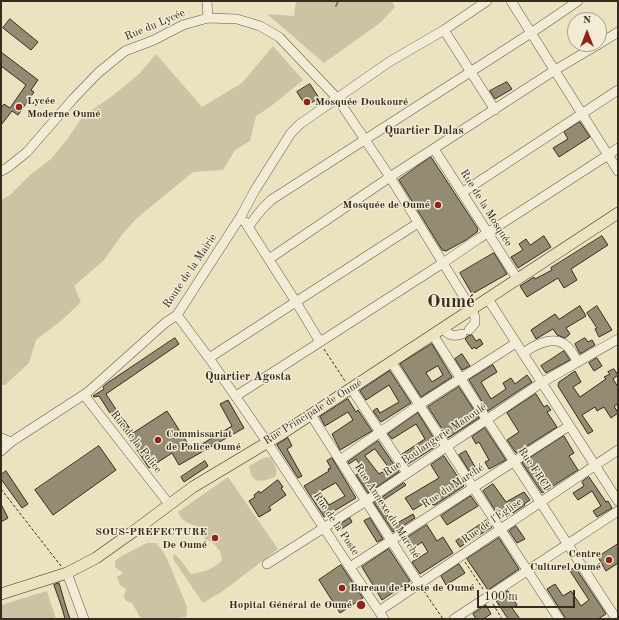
<!DOCTYPE html>
<meta charset="utf-8">
<style>
body{margin:0}
#map{position:relative;width:619px;height:620px;overflow:hidden;background:#ebe2c0;font-family:"Old Standard TT",serif}
canvas{display:block}
.frame{position:absolute;inset:0;border:2px solid #362c1f;pointer-events:none}
.north{position:absolute;left:567px;top:12px;width:40px;height:40px;box-sizing:border-box;background:#f2ecd6;border:1px solid #a79f8d;border-radius:50%;rotate:0deg;font-size:11px;font-weight:700;line-height:16px;text-align:center;color:#362c1f}
.north::after{content:'';display:block;margin:auto;width:14px;height:18px;background:#8f2418;clip-path:polygon(50% 0,100% 100%,50% 72%,0 100%)}
.scale{position:absolute;left:477px;top:590px;width:98px;height:18px;box-sizing:border-box;border:2px solid #362c1f;border-top:0;padding-left:5px;font-size:12px;line-height:14px;white-space:nowrap;color:#362c1f;-webkit-text-stroke:3px #f2ecd6;paint-order:stroke}
</style>
<div id="map">
<canvas width="619" height="620"></canvas>
<div class="frame"></div>
<div class="north">N</div>
<div class="scale">100 m</div>
</div>
<script>
const ctx = document.querySelector('canvas').getContext('2d');
ctx.lineJoin = 'round';
function fillPath(path, color) {
  ctx.fillStyle = color;
  ctx.fill(path, 'evenodd');
}
function stroke(path, color, width, dash) {
  ctx.strokeStyle = color;
  ctx.lineWidth = width;
  ctx.lineCap = dash ? 'butt' : 'round';
  ctx.setLineDash(dash || []);
  ctx.stroke(path);
}
function label(font, color, halo, rows, align = 'center') {
  ctx.font = font + ' "Old Standard TT",serif';
  ctx.lineWidth = 3;
  ctx.setLineDash([]);
  ctx.textBaseline = 'middle';
  ctx.strokeStyle = halo;
  ctx.fillStyle = color;
  for (const [text, x, y, turn = 0] of rows) {
    ctx.save();
    ctx.translate(x, y);
    ctx.rotate((+turn || 0) * Math.PI / 180);
    ctx.textAlign = isNaN(turn) ? turn : align;
    if (halo) ctx.strokeText(text, 0, 0);
    ctx.fillText(text, 0, 0);
    ctx.restore();
  }
}
fillPath(new Path2D(`
 M296,1H392L395,7L380,23L324,63L267,14L294,16Z
 M273,46L303,80L270,107L256,116L250,141L235,150L223,170L193,172L137,218L121,236L104,260L74,286L81,302L62,320L36,340L29,363L5,385H1V200L10,195L30,175L51,159L68,138L83,116L111,97L139,74L156,54L202,107L242,83Z
 M268,457L271,458C274,464 279,470 275,477C261,482 252,485 249,466L261,459Z
 M228,477L278,549L223,591L203,603L173,559L174,554L178,557L191,574C203,572 213,570 222,560L220,551L212,542L206,540L204,537L200,527C189,523 184,524 178,512Z
 M147,543H156L163,551L168,561L187,607L186,617L167,619H141L132,603L126,601L124,596L126,589L120,585L117,577L123,573L115,567V561L120,557Z
 M47,591L56,619H1V605Z`), '#ccc3a5');
stroke(new Path2D(`
 M336,6L338,1`), '#7d745f', 2);
const building = new Path2D(`
 M10,19L38,42L31,50L3,28Z
 M1,52L38,80L31,90L34,92L18,115L12,111L1,125V108L4,104L10,108L26,85L1,66Z
 M507,82L512,89L495,99L490,91Z
 M310,84L319,98L306,106L297,92Z
 M580,122L590,137L559,157L553,148L568,139L564,132Z
 M431,157L478,229L477,232L466,240L446,251L442,250L399,180Z
 M544,236L551,247L518,268L511,257L523,250L519,244L526,239L530,245Z
 M602,236L608,245L571,269L577,280L564,288L558,278L527,297L520,286L534,277L535,279L552,270L551,268Z
 M494,253L507,274L472,294L460,273Z
 M580,306L586,316L566,328L570,334L565,338L557,335L553,329L536,339L531,330L555,314L559,319Z
 M597,306L612,330L599,337L595,329L597,328L587,313Z
 M472,335L476,341L480,339L483,344L476,349L475,347L472,349L465,339L468,336Z
 M175,338L179,344L106,394L123,420H124L133,433L167,411L192,450L232,426L220,404L228,400L244,428L179,465L172,453L149,468L119,423L117,424L99,396L94,397L93,396L104,389L103,387L106,384Z
 M585,338L588,342L592,340L595,345L580,354L575,344Z
 M432,344L452,377L421,397L400,364ZM438,366L443,375L432,382L426,373Z
 M564,351L570,360L546,373L541,366Z
 M462,354L470,366L462,370L455,359Z
 M597,358L602,366L594,371L589,363Z
 M493,365L497,372L481,382L491,399L506,389L503,383L511,378L515,384L527,375L532,382L488,411L469,380Z
 M614,369L618,375L613,379L618,387V404L614,406L618,413L611,418L604,407L597,411L595,407L582,415L593,431L588,434L558,386L559,382L575,371L581,382L573,387L580,397L606,379L604,377L610,374L608,372Z
 M390,371L411,403L381,422L373,411L377,408L380,413L399,402L389,385L366,400L360,391Z
 M459,387L479,418L448,438L428,407Z
 M536,394L544,407L547,405L551,410L547,412L557,427L516,453L507,440L519,432L507,413Z
 M348,399L356,412L358,410L372,431L340,450L332,434L353,420L348,412L325,426L320,417Z
 M418,413L438,445L408,464L402,454L425,439L416,424L392,439L388,434Z
 M485,428L506,460L489,469L485,462L489,460L479,442L476,444L472,437Z
 M564,436L574,453L569,456L578,470L542,493L522,463Z
 M288,438L292,446L287,449L302,476L298,478L277,445Z
 M378,441L399,472L368,493L356,475L364,470L356,459L349,464L348,462ZM375,449L389,468L379,474L365,456Z
 M99,446L116,470L53,515L35,490Z
 M466,451L475,467L469,471L459,455Z
 M444,456L464,486L435,505H433L430,500L413,510L405,498L439,478L431,465Z
 M332,458L356,498L324,517L304,486L329,471L328,469L331,468L327,461ZM336,483L345,496L329,505L320,492Z
 M205,461L208,466L184,482L181,477Z
 M6,471L28,504L22,508L1,479V475Z
 M589,477L606,502L608,501L612,508L597,517L593,511L601,506L592,491L578,500L573,493L584,486L582,482Z
 M278,480L283,487L281,488L286,495L269,507L271,510L259,517L249,501L255,497L254,495L259,491L260,493Z
 M404,483L406,485L379,503L394,525L413,514L415,518L393,532L374,503Z
 M493,484L506,502L524,492L530,500L524,504L525,505L513,513L512,511L500,518L483,491Z
 M471,496L478,506L447,525L441,516Z
 M1,504L8,518L1,522Z
 M350,518L352,522L340,530L338,526Z
 M370,518L383,539L377,542L364,521Z
 M487,520L492,527L460,547L456,541Z
 M427,525L437,541L443,537L453,553L420,574L412,562L428,552L422,542L412,549L405,539Z
 M516,526L525,539L517,543L509,531Z
 M499,538L519,569L488,590L467,559Z
 M618,544V563L606,571L598,557Z
 M389,549L410,581L382,600L362,567Z
 M459,564L465,573L446,585L441,576Z
 M341,565L363,598L340,613L319,580Z
 M575,567L606,614L598,619H566L547,589L555,584L563,596L571,591L581,606L589,600L570,571Z
 M59,583L66,607L70,619H65L62,608L54,585Z
 M508,591L517,605L512,608L520,619H508L495,599Z
 M486,605L491,614L483,619H476L473,614Z`);
fillPath(building, '#948b73');
stroke(building, '#362c1f', 1);
const minor = new Path2D(`
 M207,1L208,18
 M444,30L495,110
 M599,44L618,32
 M618,148L608,155L618,171
 M434,149L518,280
 M1,171L7,168L27,152L73,99L98,73L125,51L154,40L183,25L208,18L237,19L260,26L279,37L337,98L390,177L472,310L475,317V323L469,330
 M463,192L618,90
 M245,222L296,302L320,342
 M248,227L262,209L271,200L531,33L578,1
 M269,259L390,177L555,70L599,44
 M488,299L618,501
 M177,315L209,358L267,442L384,619
 M443,329C449,335 453,337 462,334
 M433,335L487,420L615,617
 M523,354C533,345 552,336 564,344C571,348 574,356 578,362
 M209,358L418,223
 M392,363L559,619
 M351,388L407,473
 M84,395L169,504
 M236,396L443,263L478,239L608,155L511,1
 M311,415L419,584
 M1,438L11,442
 M1,451L11,442L88,392L165,323L177,315L241,216L255,190L291,133L300,124L389,62L444,30L487,1
 M340,460L419,405L516,343
 M267,564L366,501L541,383L618,339
 M350,567L569,426
 M67,573L84,619
 M379,611L618,450
 M454,619L618,511`);
const major = new Path2D(`
 M1,594L67,573L96,558L134,531L193,487L283,433L618,213`);
stroke(minor, '#635a47', 10);
stroke(major, '#362c1f', 12);
stroke(new Path2D(`
 M324,349L345,381
 M1,489L61,566
 M465,562L483,589
 M424,591L443,619
 M493,604L502,619`), '#362c1f', 1, [3, 2]);
stroke(minor, '#f2ecd6', 9);
stroke(major, '#ebe2c0', 11);
for (const [x, y, r, color] of [
 [307,102,4,"#8f2418"],
 [19,107,4,"#8f2418"],
 [438,205,4,"#8f2418"],
 [158,440,4,"#8f2418"],
 [215,538,4,"#8f2418"],
 [609,560,4,"#8f2418"],
 [342,588,4,"#8f2418"],
 [361,605,5,"#8f2418"]
]) {
  const dot = new Path2D();
  dot.arc(x, y, r, 0, 2 * Math.PI);
  ctx.fillStyle = color;
  ctx.fill(dot);
  stroke(dot, '#f2ecd6', 1.5);
}
label('11px', '#362c1f', '#f2ecd6', [
 ["Rue du Lycée",155,25,-23],
 ["Rue de la Mosquée",486,208,58],
 ["Route de la Mairie",190,271,-56],
 ["Rue Principale de Oumé",313,412,-32],
 ["Rue Boulangerie Manoulé",435,440,-34],
 ["Rue de la Police",136,442,52],
 ["Rue FRCI",534,469,56],
 ["Rue du Marché",453,486,-33],
 ["Rue Annexe du Marché",387,511,57],
 ["Rue de l'Église",492,521,-35],
 ["Rue de la Poste",336,524,56]
]);
label('bold 11px', '#362c1f', '#f2ecd6', [
 ["Lycée",27,101],
 ["Moderne Oumé",27,114],
 ["Mosquée Doukouré",315,102],
 ["Mosquée de Oumé",430,205,"right"],
 ["Commissariat",166,434],
 ["de Police Oumé",166,447],
 ["SOUS-PREFECTURE",207,532,"right"],
 ["De Oumé",207,545,"right"],
 ["Centre",601,554,"right"],
 ["Culturel Oumé",601,567,"right"],
 ["Bureau de Poste de Oumé",350,588],
 ["Hopital Général de Oumé",352,605,"right"]
], 'left');
label('bold 12px', '#362c1f', '#f2ecd6', [
 ["Quartier Dalas",424,131],
 ["Quartier Agosta",248,377]
]);
label('bold 19px', '#362c1f', '#f2ecd6', [
 ["Oumé",451,302]
]);
</script>
